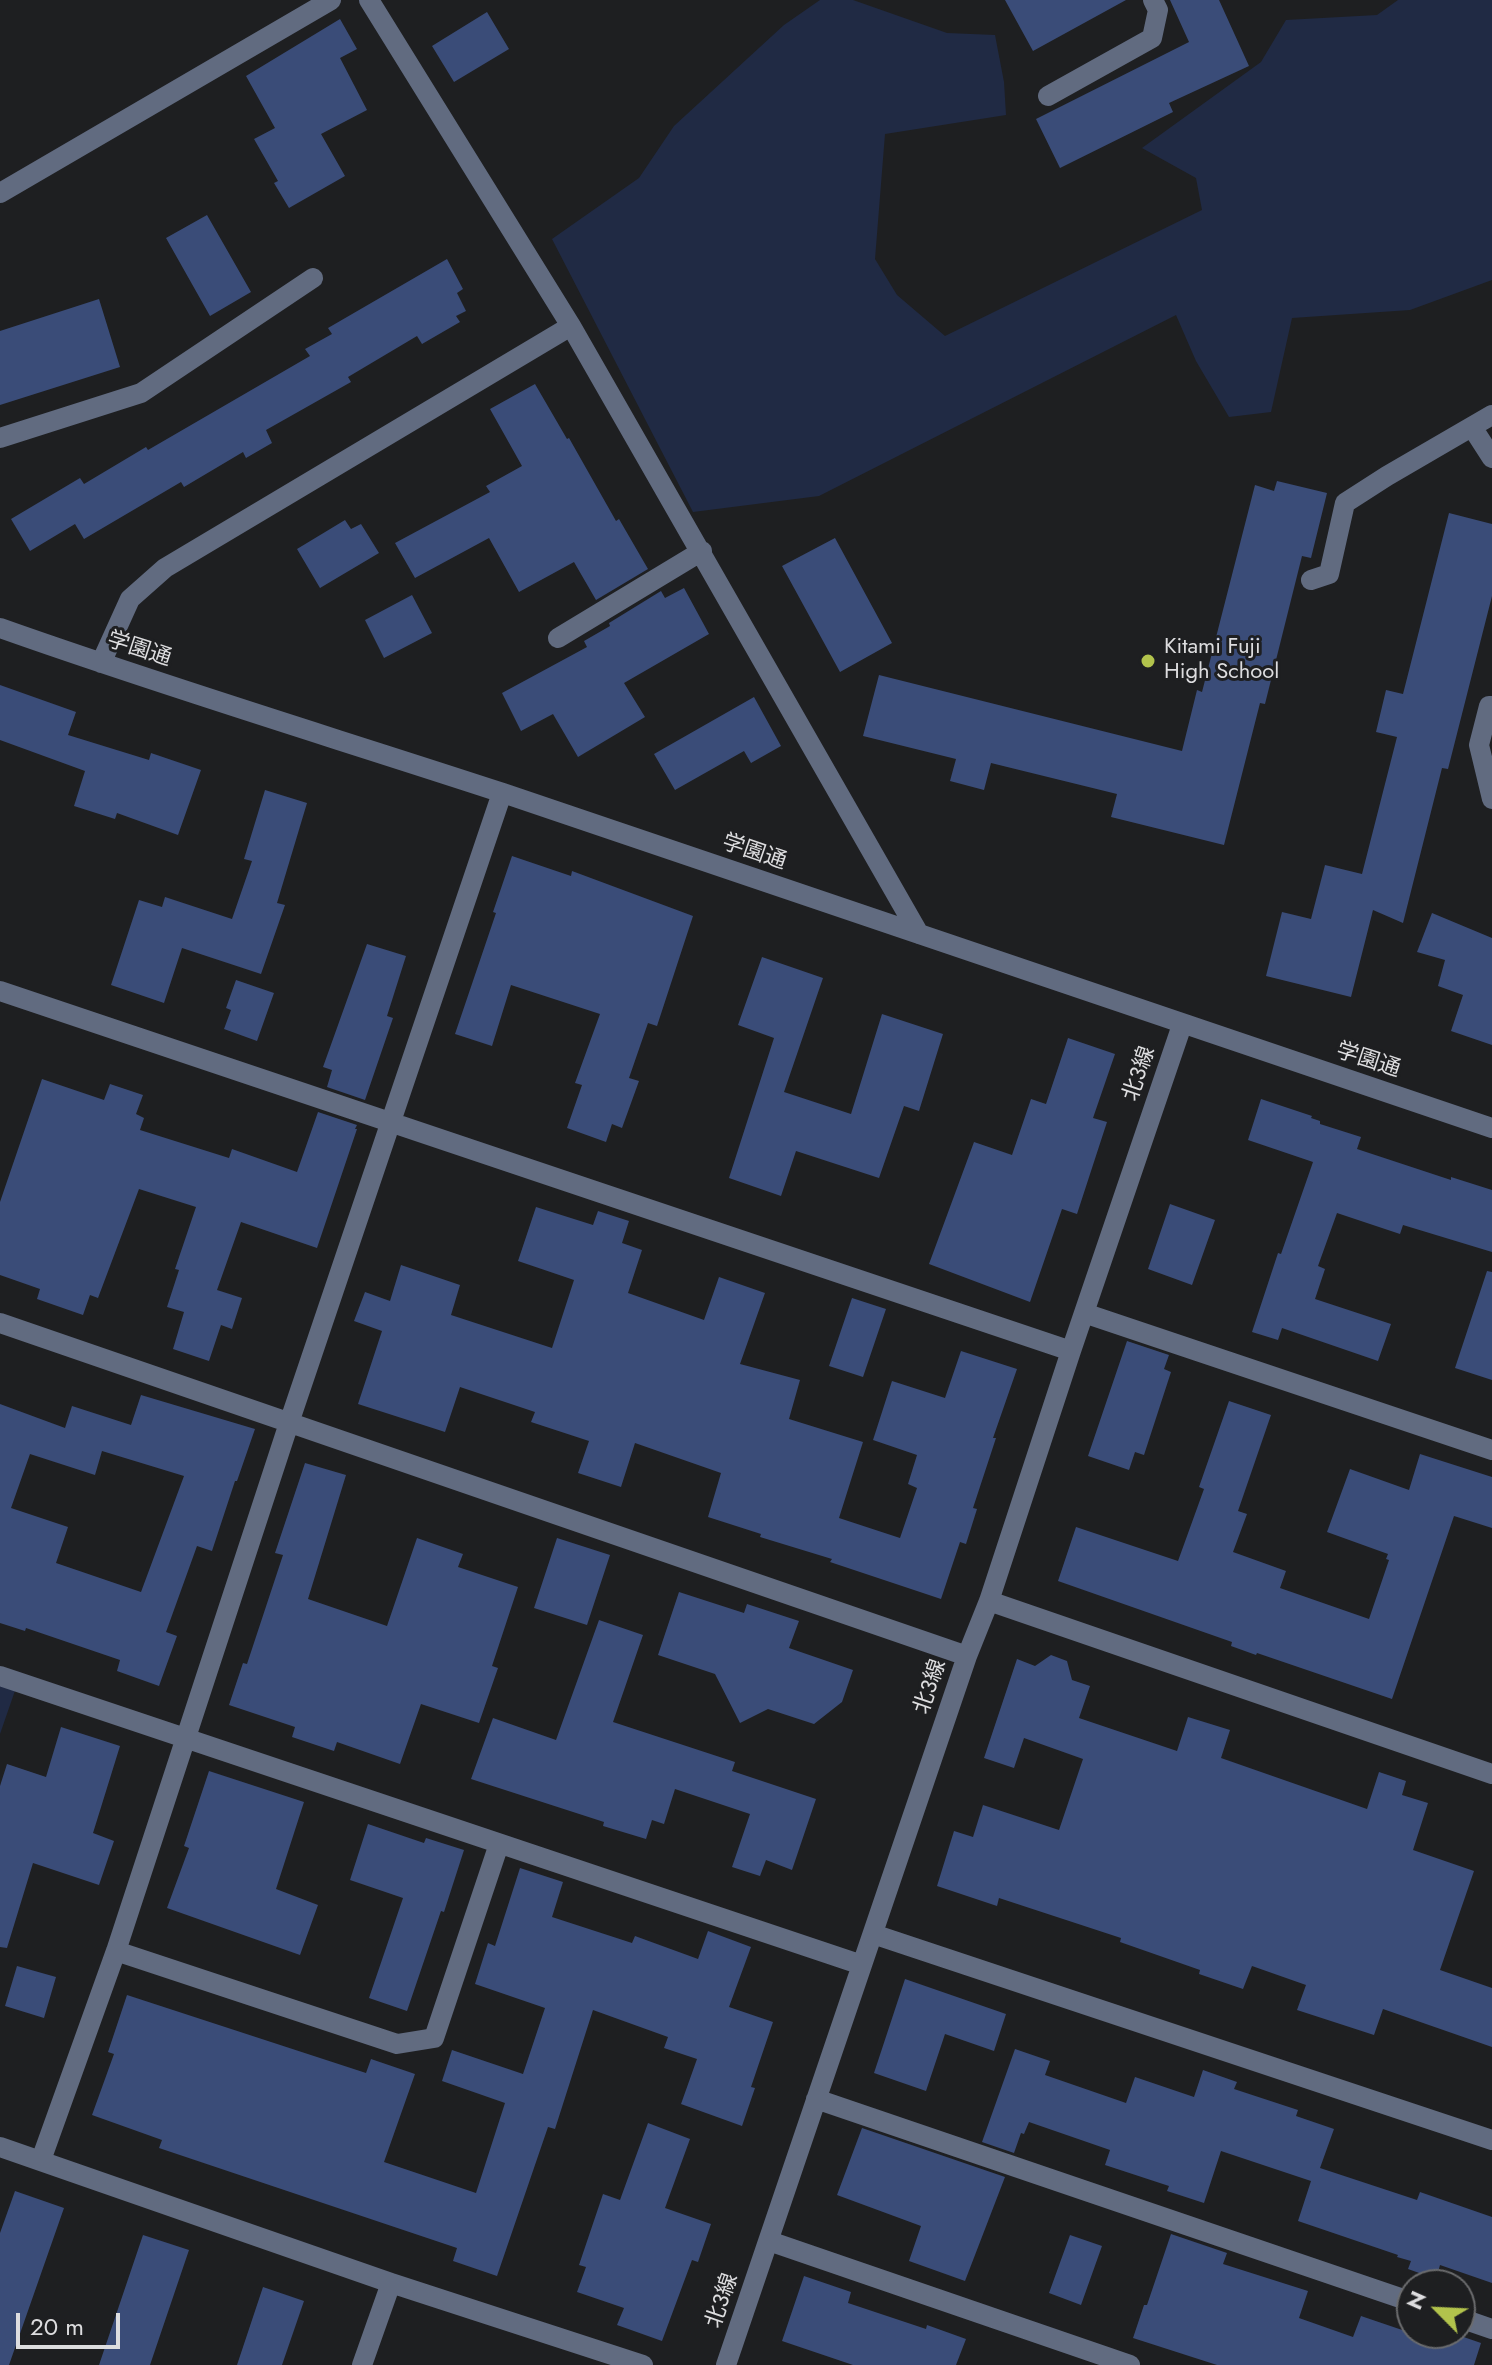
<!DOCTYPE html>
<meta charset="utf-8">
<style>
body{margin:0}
#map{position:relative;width:1492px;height:2365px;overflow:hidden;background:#1e1f21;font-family:Jost,sans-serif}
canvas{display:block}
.north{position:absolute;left:1396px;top:2269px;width:80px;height:80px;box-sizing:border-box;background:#1e1f21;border:2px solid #6a6b6d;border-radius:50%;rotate:294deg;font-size:22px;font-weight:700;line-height:32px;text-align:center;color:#dddddf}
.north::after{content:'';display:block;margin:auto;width:28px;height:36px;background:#b2c34c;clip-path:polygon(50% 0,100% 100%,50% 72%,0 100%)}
.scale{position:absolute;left:16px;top:2313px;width:104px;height:36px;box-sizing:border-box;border:4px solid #dddddf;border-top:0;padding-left:10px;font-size:24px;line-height:28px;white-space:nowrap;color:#dddddf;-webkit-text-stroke:6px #1e1f21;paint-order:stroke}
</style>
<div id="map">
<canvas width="1492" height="2365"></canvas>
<div class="north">N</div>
<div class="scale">20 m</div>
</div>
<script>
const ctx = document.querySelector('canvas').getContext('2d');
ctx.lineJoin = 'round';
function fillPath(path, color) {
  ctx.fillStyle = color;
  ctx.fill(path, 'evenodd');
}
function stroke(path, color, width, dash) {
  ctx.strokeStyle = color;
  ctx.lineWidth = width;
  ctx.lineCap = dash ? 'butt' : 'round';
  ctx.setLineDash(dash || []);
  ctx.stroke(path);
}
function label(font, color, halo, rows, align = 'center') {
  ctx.font = font + ' Jost,"Noto Sans JP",sans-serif';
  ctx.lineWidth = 6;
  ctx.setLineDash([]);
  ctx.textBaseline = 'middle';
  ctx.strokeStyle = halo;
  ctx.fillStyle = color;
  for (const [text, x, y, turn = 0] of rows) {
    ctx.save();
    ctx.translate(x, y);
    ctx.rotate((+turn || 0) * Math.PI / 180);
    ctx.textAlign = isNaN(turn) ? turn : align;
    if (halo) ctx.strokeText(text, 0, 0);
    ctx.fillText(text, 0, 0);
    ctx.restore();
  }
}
fillPath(new Path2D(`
 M820,0H853L947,33L995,35L1004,82L1006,115L885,134L875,259L897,295L945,336L1202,210L1196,178L1142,148L1261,62L1286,20L1377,15L1398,0H1492V280L1410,310L1292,318L1271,412L1229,417L1196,361L1176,315L819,496L693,512L552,239L639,178L674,126L784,25Z
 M0,1676L18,1682L0,1734Z`), '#202a44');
fillPath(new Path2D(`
 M1005,0H1126L1033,51Z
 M1170,0H1219L1249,66L1169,103L1173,112L1060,168L1036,119L1189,42Z
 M487,12L509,49L454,82L432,46Z
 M340,19L357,49L340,58L367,110L321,134L345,176L289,208L274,183L278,181L254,139L275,128L246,76Z
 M207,215L251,292L210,316L166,238Z
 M447,259L463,289L457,293L466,311L456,316L460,322L422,344L417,336L348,377L351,382L266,430L272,443L246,458L243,452L184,487L181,482L84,539L75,524L30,551L11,519L80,478L84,484L146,447L148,450L310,356L305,349L332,334L328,328Z
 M99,299L120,367L0,405V331Z
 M535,384L567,439L569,438L616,521L619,519L648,569L596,600L574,562L519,592L489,538L415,578L395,543L490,492L486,486L522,466L490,409Z
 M1277,481L1327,493L1311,558L1302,556L1265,704L1260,703L1224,845L1111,817L1117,794L991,763L984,790L950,781L956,759L863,736L879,675L1182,751L1197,690L1202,692L1255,485L1274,491Z
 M1449,513L1492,524V596L1448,769L1442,768L1403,923L1373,910L1351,997L1266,976L1282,912L1311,919L1325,865L1362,874L1397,737L1376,732L1386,690L1403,694Z
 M345,520L351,529L361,524L379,553L320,588L297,549Z
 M835,538L892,643L840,672L782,566Z
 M684,588L709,634L624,683L645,717L578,757L553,714L521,731L502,693L587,647L584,641L610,626L609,623L661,591L665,598Z
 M412,595L432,633L384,658L365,620Z
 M0,685L76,712L68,735L149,760L151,753L201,770L178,835L117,813L115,819L74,806L85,771L0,740Z
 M754,697L781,746L751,763L744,751L675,790L654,754Z
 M265,790L307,803L277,903L285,905L261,974L182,948L164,1003L111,985L139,900L162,907L165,897L232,919L252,861L244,859Z
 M512,856L571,876L572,871L693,916L657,1026L648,1023L629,1078L639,1081L622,1128L612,1124L606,1142L567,1128L582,1085L575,1083L600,1014L511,985L492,1046L455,1034L496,913L493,912Z
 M1432,913L1492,938V1045L1451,1031L1463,995L1438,986L1445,960L1417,952Z
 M367,944L406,956L387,1016L393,1018L365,1100L327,1087L332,1070L323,1067Z
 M762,957L823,978L784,1092L851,1114L882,1014L943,1034L919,1111L904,1106L879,1178L796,1151L781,1196L729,1178L774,1038L738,1025Z
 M236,980L274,993L257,1041L224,1029L231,1010L226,1008Z
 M1068,1038L1115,1054L1093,1118L1107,1122L1077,1214L1062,1209L1030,1302L929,1264L974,1142L1012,1155L1031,1099L1046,1104Z
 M42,1079L104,1100L110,1084L143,1095L136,1114L144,1118L140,1130L229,1158L232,1149L297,1172L318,1112L357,1125L355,1129H357L317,1248L241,1222L217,1290L242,1298L232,1329L221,1325L209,1361L173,1349L184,1312L167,1307L179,1270L175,1269L196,1207L139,1189L98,1298L90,1295L83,1315L37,1299L40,1289L0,1275V1202Z
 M1261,1099L1312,1116L1311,1118L1320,1121V1124L1361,1137L1357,1149L1451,1180V1177L1492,1190V1252L1403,1225L1400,1234L1337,1213L1318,1266L1325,1269L1315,1299L1391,1324L1378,1361L1282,1328L1278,1340L1252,1332L1278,1253L1281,1254L1313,1162L1248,1140Z
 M1170,1204L1215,1220L1192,1285L1148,1269Z
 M536,1207L593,1225L598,1211L629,1221L622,1243L642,1250L628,1293L704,1320L719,1277L765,1293L740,1364L800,1380L789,1419L863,1442L839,1518L900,1538L917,1488L908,1484L917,1455L873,1440L892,1381L945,1398L961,1351L1017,1369L993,1438H996L973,1508L977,1509L966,1544L960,1542L941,1599L830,1562L832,1559L760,1537L761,1534L708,1517L721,1473L635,1443L621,1487L578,1473L589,1441L531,1422L535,1412L460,1387L445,1432L358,1404L382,1331L354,1321L365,1292L390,1301L401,1265L460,1285L451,1315L552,1348L574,1280L518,1261Z
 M1487,1271L1492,1272V1380L1455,1368Z
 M852,1298L886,1309L863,1377L829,1366Z
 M1127,1341L1169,1355L1164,1369L1171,1372L1144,1455L1135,1452L1129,1470L1088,1456Z
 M141,1395L255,1429L237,1481H235L212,1551L197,1546L166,1632L177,1636L159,1686L117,1671L120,1660L26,1628L25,1631L0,1623V1404L65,1428L72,1406L131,1425ZM102,1451L184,1476L141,1592L56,1563L68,1527L11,1508L30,1454L95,1475Z
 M1229,1401L1271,1415L1238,1511L1247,1514L1233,1552L1286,1571L1280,1588L1369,1619L1389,1560L1386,1559L1388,1554L1327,1532L1350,1469L1409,1490L1420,1454L1492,1477V1528L1454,1516L1392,1699L1257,1653L1256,1655L1231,1646L1232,1642L1058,1581L1076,1527L1178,1561L1204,1489L1199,1487Z
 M305,1463L346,1475L308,1599L387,1626L417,1538L463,1554L458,1567L518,1587L492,1666L498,1668L479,1723L421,1704L400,1764L337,1742L334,1751L292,1737L295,1727L229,1705L243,1663L247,1664L283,1555L275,1553Z
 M557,1538L610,1555L587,1625L534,1608Z
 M679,1592L744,1613L747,1604L799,1621L789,1648L853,1670L842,1702L814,1724L768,1709L740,1723L715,1674L658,1655Z
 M599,1620L643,1635L613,1722L735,1762L732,1771L816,1799L792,1870L766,1860L760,1876L732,1867L750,1814L675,1789L664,1824L652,1820L646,1839L603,1826L604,1822L471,1779L493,1718L556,1740Z
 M1051,1655L1067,1661L1072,1680L1090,1686L1079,1718L1177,1751L1188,1717L1230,1730L1221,1758L1367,1809L1379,1772L1406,1781L1402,1795L1428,1803L1413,1850L1474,1871L1440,1970L1492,1988V2047L1383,2009L1374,2035L1297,2010L1306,1985L1252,1966L1243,1989L1199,1974L1200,1970L1120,1942L1121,1938L999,1898L997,1906L937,1886L954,1831L973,1837L983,1805L1059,1830L1083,1759L1024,1738L1014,1768L984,1758L1017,1659L1035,1666Z
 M61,1727L120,1746L93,1833L114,1841L99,1885L33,1863L7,1948L0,1947V1786L7,1764L46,1777Z
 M209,1771L304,1802L276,1889L318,1905L300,1955L167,1908L189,1848L184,1846Z
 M368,1824L424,1843L426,1838L464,1850L444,1912L441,1911L407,2011L369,1998L403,1898L350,1880Z
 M520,1868L563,1882L552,1917L632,1943L635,1936L698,1959L708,1931L751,1947L729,2007L773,2022L751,2087L755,2088L742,2126L681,2104L697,2059L664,2048L668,2037L593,2010L555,2129L548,2127L497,2276L453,2261L457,2248L159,2148L162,2140L92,2115L114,2054L108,2052L127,1995L366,2073L371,2059L415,2074L384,2162L476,2193L505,2103L442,2081L452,2050L523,2074L545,2008L475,1984L488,1943L495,1946Z
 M17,1966L56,1977L44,2018L5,2006Z
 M905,1979L1006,2014L994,2051L945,2034L926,2091L874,2073Z
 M1015,2049L1050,2061L1045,2075L1126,2103L1135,2077L1194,2097L1203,2070L1237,2082L1234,2089L1298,2110L1296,2116L1334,2129L1320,2168L1417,2200L1420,2192L1492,2217V2283L1440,2265L1436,2279L1408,2269L1411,2261L1397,2257L1398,2255L1298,2221L1311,2181L1221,2151L1204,2203L1167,2191L1169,2186L1105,2165L1110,2150L1029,2122L1024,2134L1021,2133L1014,2153L982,2142Z
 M648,2123L690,2139L665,2208L711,2224L698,2262L692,2260L662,2341L617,2325L624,2308L577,2292L586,2267L579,2265L603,2194L620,2200Z
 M862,2128L1005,2177L965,2281L909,2261L921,2226L837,2195Z
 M15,2191L64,2208L9,2365H0V2233Z
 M1171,2234L1227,2253L1223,2264L1308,2291L1299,2318L1353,2337L1361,2316L1411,2333H1452L1481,2343L1474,2365H1217L1133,2338L1144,2305H1147Z
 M143,2235L189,2250L150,2365H99Z
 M1070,2235L1102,2246L1081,2305L1049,2293Z
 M804,2276L851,2292L848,2303L926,2329L927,2325L966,2339L956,2365H853L782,2341Z
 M263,2287L304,2301L282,2365H237Z`), '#3a4c78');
stroke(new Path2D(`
 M369,0L571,326L919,934
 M1048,96L1152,38L1158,10L1153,0
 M0,193L331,0
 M1472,427L1492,458
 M0,438L141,393L313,278
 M1311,580L1329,574L1345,503L1387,476L1492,415
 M0,628C166,687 335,738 503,793C833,903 1162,1018 1492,1128
 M558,638L702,551
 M101,663L130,599L165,568L571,326
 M1492,706H1489L1479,745L1492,799
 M0,991L1071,1351
 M1084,1313L1492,1450
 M0,1323L967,1656
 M989,1601L1492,1774
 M0,1676L862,1965
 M873,1934L1492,2140
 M116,1951L397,2044L434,2038L499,1844
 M816,2099L1412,2302
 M0,2147L391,2283L643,2365
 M41,2160L116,1951L289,1423L502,793
 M769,2241L1130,2365
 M1460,2318L1492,2329
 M362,2365L391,2283
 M726,2365L967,1656L989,1601L1071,1351L1182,1025`), '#616b80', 20);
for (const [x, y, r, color] of [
 [1148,661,8,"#b2c34c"]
]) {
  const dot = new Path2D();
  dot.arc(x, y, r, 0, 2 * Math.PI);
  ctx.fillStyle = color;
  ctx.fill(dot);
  stroke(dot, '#1e1f21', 3);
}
label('22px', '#dddddf', '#1e1f21', [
 ["Kitami Fuji",1164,648],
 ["High School",1164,673]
], 'left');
label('22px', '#dddddf', '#1e1f21', [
 ["学園通",139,650,18],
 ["学園通",754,853,19],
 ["学園通",1368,1061,18],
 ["北3線",1140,1074,-71],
 ["北3線",931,1687,-71],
 ["北3線",723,2301,-71]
]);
</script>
